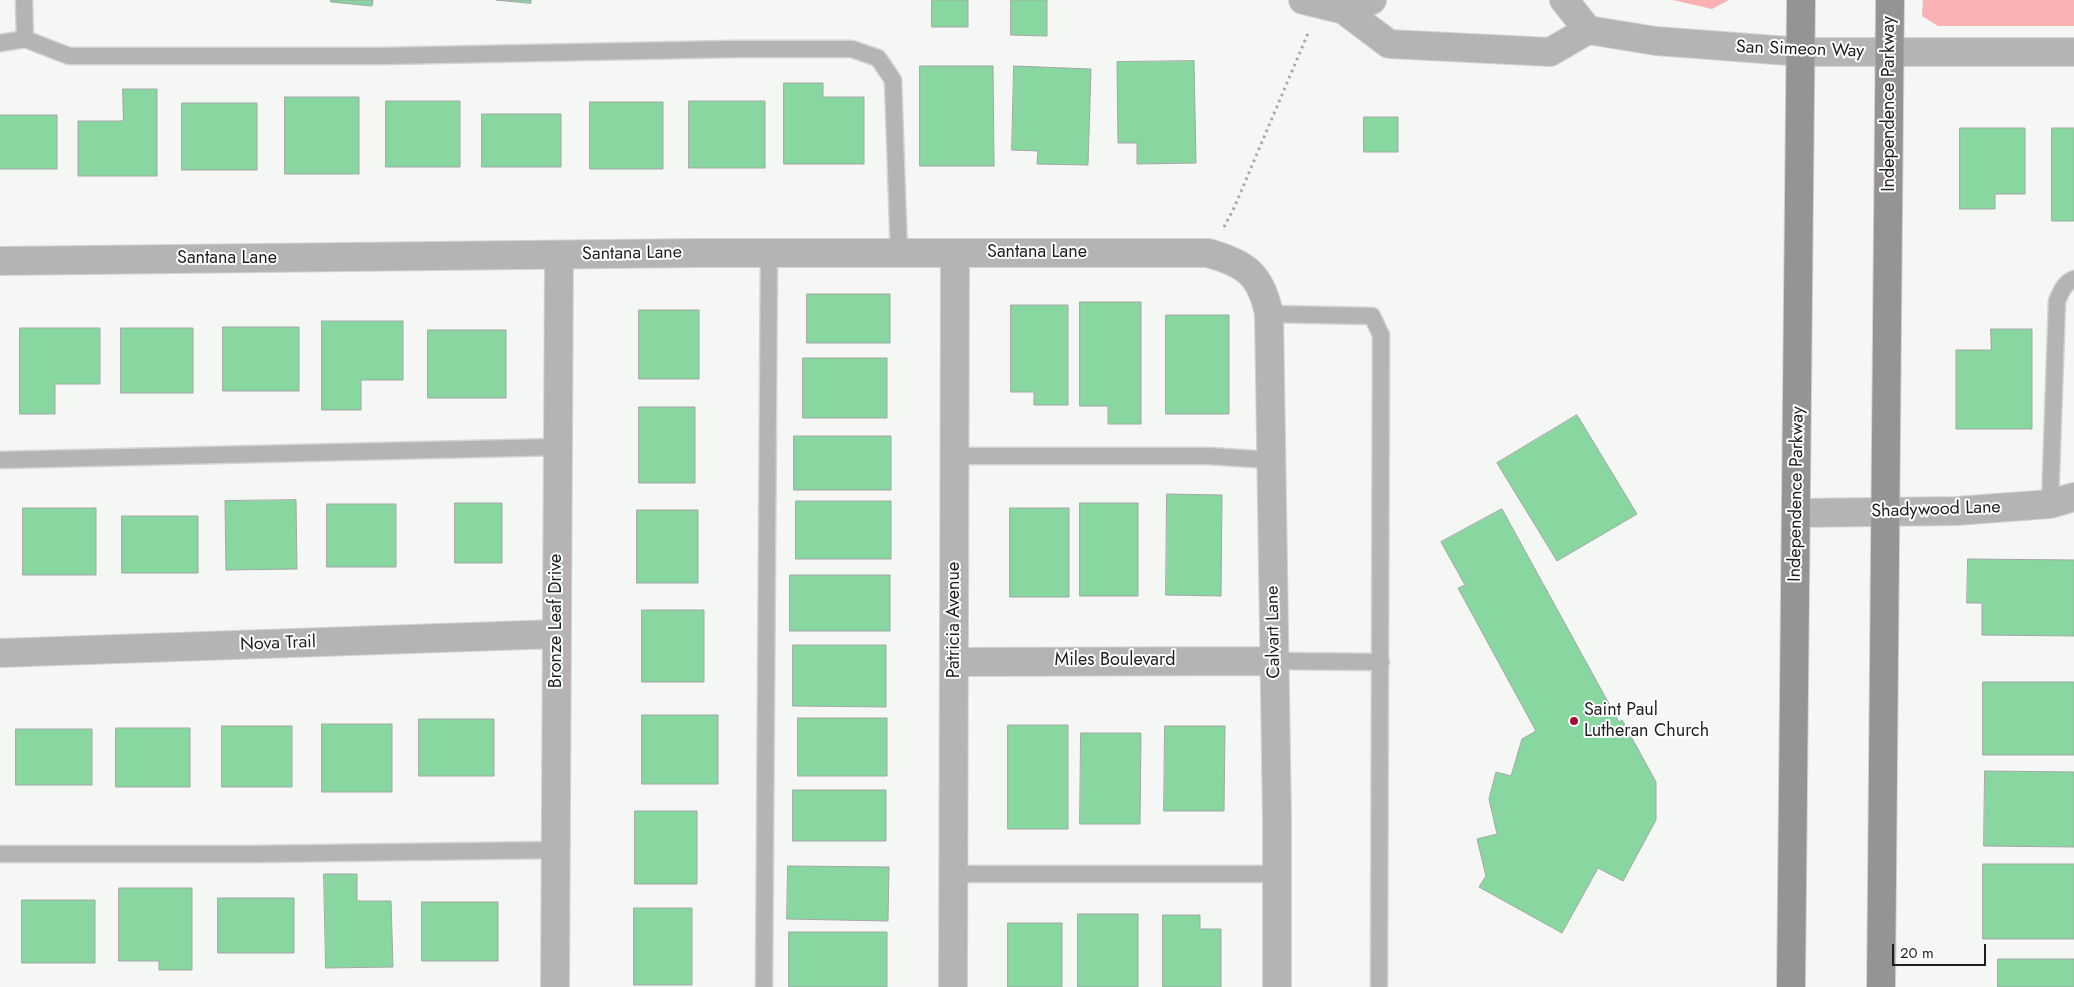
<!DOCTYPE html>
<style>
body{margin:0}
#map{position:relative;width:2074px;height:987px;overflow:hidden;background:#f4f7f4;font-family:Jost,sans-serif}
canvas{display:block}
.scale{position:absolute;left:1892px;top:944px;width:94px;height:22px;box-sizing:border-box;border:2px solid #1d1f1e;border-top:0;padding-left:6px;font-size:15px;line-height:18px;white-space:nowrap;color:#1d1f1e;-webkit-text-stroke:4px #fff;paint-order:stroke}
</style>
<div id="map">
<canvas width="2074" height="987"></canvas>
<div class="scale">20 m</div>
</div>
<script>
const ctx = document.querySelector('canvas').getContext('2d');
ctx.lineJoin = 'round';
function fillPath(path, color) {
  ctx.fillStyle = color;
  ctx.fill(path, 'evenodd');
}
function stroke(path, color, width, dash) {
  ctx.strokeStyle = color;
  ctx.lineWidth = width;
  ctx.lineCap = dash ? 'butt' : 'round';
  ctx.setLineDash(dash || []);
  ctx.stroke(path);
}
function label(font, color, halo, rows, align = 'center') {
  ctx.font = font + ' Jost,sans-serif';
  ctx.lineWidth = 4;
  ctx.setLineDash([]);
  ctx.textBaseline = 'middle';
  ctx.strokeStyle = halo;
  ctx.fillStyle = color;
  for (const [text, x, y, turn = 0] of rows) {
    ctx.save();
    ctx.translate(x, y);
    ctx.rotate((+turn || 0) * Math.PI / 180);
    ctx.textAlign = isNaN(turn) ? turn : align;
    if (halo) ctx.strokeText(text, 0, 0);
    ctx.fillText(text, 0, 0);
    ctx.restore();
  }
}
fillPath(new Path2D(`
 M1673,0H1729L1712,9Z
 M1923,0H2074V26H1938L1922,16Z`), '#f9b1b4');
const building = new Path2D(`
 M331,0H373L372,6L331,2Z
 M496,0H531V3Z
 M932,0H968V27H932Z
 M1011,0H1047V36L1011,35Z
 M1194,61L1196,163L1137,164V143H1118L1117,62Z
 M920,66H993L994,166H920Z
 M1014,66L1091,69L1088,165L1037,164L1038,151L1012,150Z
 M784,83H823V97H864V164H784Z
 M123,89H157V176H78V121H123Z
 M285,97H359V174H285Z
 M386,101H460V167H386Z
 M689,101H765V168H689Z
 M590,102H663V169H590Z
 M182,103H257V170H182Z
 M482,114H561V167H482Z
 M0,115H57V169H0Z
 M1364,117H1398V152H1364Z
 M1960,128H2025V194H1995V209H1960Z
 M2052,128H2074V221H2052Z
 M807,294H890V343H807Z
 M1080,302H1141V424H1108V406H1080Z
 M1011,305H1068V405H1034V392H1011Z
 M639,310H699V379H639Z
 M1166,315H1229V414H1166Z
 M322,321H403V380H361V410H322Z
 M223,327H299V391H223Z
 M20,328H100V384H55V414H20Z
 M121,328H193V393H121Z
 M1991,329H2032V429H1956V350H1991Z
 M428,330H506V398H428Z
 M803,358H887V418H803Z
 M639,407H695V483H639Z
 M1577,415L1637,514L1557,561L1497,463Z
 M794,436H891V490H794Z
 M1167,494L1222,495L1221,596L1166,595Z
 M296,500L297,569L226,570L225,501Z
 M796,501H891V559H796Z
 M455,503H502V563H455Z
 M1080,503H1138V596H1080Z
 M327,504H396V567H327Z
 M23,508H96V575H23Z
 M1010,508H1069V597H1010Z
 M1502,509L1619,722L1622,720L1656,782V820L1623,881L1598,868L1562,933L1479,887L1486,876L1477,839L1497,834L1489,799L1496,772L1511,776L1522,739L1536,731L1458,588L1465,585L1441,542Z
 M637,510H698V583H637Z
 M122,516H198V573H122Z
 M1968,559L2074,560V636L1982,635V603H1967Z
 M790,575H890V631H790Z
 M642,610H704V682H642Z
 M793,645H886V707L793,706Z
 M1983,682H2074V755H1983Z
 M642,715H718V784H642Z
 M798,718H887V776H798Z
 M419,719H494V776H419Z
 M322,724H392V792H322Z
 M1008,725H1068V829H1008Z
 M222,726H292V787H222Z
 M1165,726H1225L1224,811H1164Z
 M116,728H190V787H116Z
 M16,729H92V785H16Z
 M1081,733H1141L1140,824H1080Z
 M1985,771L2074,772V847L1984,846Z
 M793,790H886V841H793Z
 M635,811H697V884H635Z
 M1983,864H2074V939H1983Z
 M788,866L889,867L888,921L787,919Z
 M324,874H357V901H391L393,967L326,968Z
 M119,888H192V970H159V961H119Z
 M218,898H294V953H218Z
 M22,900H95V963H22Z
 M422,902H498V961H422Z
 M634,908H692V985H634Z
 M1078,914H1138V987H1078Z
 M1163,915H1200V929H1221V987H1163Z
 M1008,923H1062V987H1008Z
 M789,932H887V987H789Z
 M1998,959H2074V987H1998Z`);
fillPath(building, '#88d6a0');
stroke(building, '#a4a7a5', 1);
const service = new Path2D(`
 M25,39L69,56H383L734,49H852L878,58L893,80L899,254
 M0,43L25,39L24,0
 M1269,314L1372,316L1381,335L1379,987
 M956,456H1208L1271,460
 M0,460L558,447
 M2050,504L2057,301C2061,292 2064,283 2074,279
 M1275,661L1381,662
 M0,854H254L555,850
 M953,874H1277
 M764,987L769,254`);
const minor = new Path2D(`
 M0,261L696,253H1208C1247,264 1261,275 1269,314L1277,820V987
 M1797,513L1956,511L2050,504L2074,497
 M0,653L557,634
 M955,662L1275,661
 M555,987L559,256
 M953,987L955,254`);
const tertiary = new Path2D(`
 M1303,0L1344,10L1389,44L1550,52L1588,30L1656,41L1802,52H2074
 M1564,0L1588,30
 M1344,10L1372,0`);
const secondary = new Path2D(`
 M1791,987L1801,0
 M1881,987L1890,0`);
stroke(service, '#d2d4d2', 19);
stroke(minor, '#d2d4d2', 30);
stroke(tertiary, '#d2d4d2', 30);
stroke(secondary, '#d2d4d2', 30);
stroke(new Path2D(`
 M1224,227L1234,208L1309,31`), '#a6a9a7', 3, [2.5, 4]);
stroke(service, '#b5b3b3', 16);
stroke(minor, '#b5b3b3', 28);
stroke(tertiary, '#b5b3b3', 28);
stroke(secondary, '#969393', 28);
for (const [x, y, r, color] of [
 [1574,721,5,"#a70e36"]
]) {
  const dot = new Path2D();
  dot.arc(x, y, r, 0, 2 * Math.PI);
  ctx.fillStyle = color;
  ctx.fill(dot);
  stroke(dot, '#fff', 2);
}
label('18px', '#1d1f1e', '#fff', [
 ["San Simeon Way",1800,50,2],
 ["Independence Parkway",1890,104,-90],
 ["Santana Lane",1037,253],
 ["Santana Lane",632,254,-1],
 ["Santana Lane",227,259],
 ["Independence Parkway",1797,494,-89],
 ["Shadywood Lane",1936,510,-2],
 ["Patricia Avenue",955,620,-90],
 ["Bronze Leaf Drive",557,621,-90],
 ["Calvart Lane",1274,632,-91],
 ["Nova Trail",278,644,-2],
 ["Miles Boulevard",1115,661]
]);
label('18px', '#1d1f1e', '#fff', [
 ["Saint Paul",1584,711],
 ["Lutheran Church",1584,732]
], 'left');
</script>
